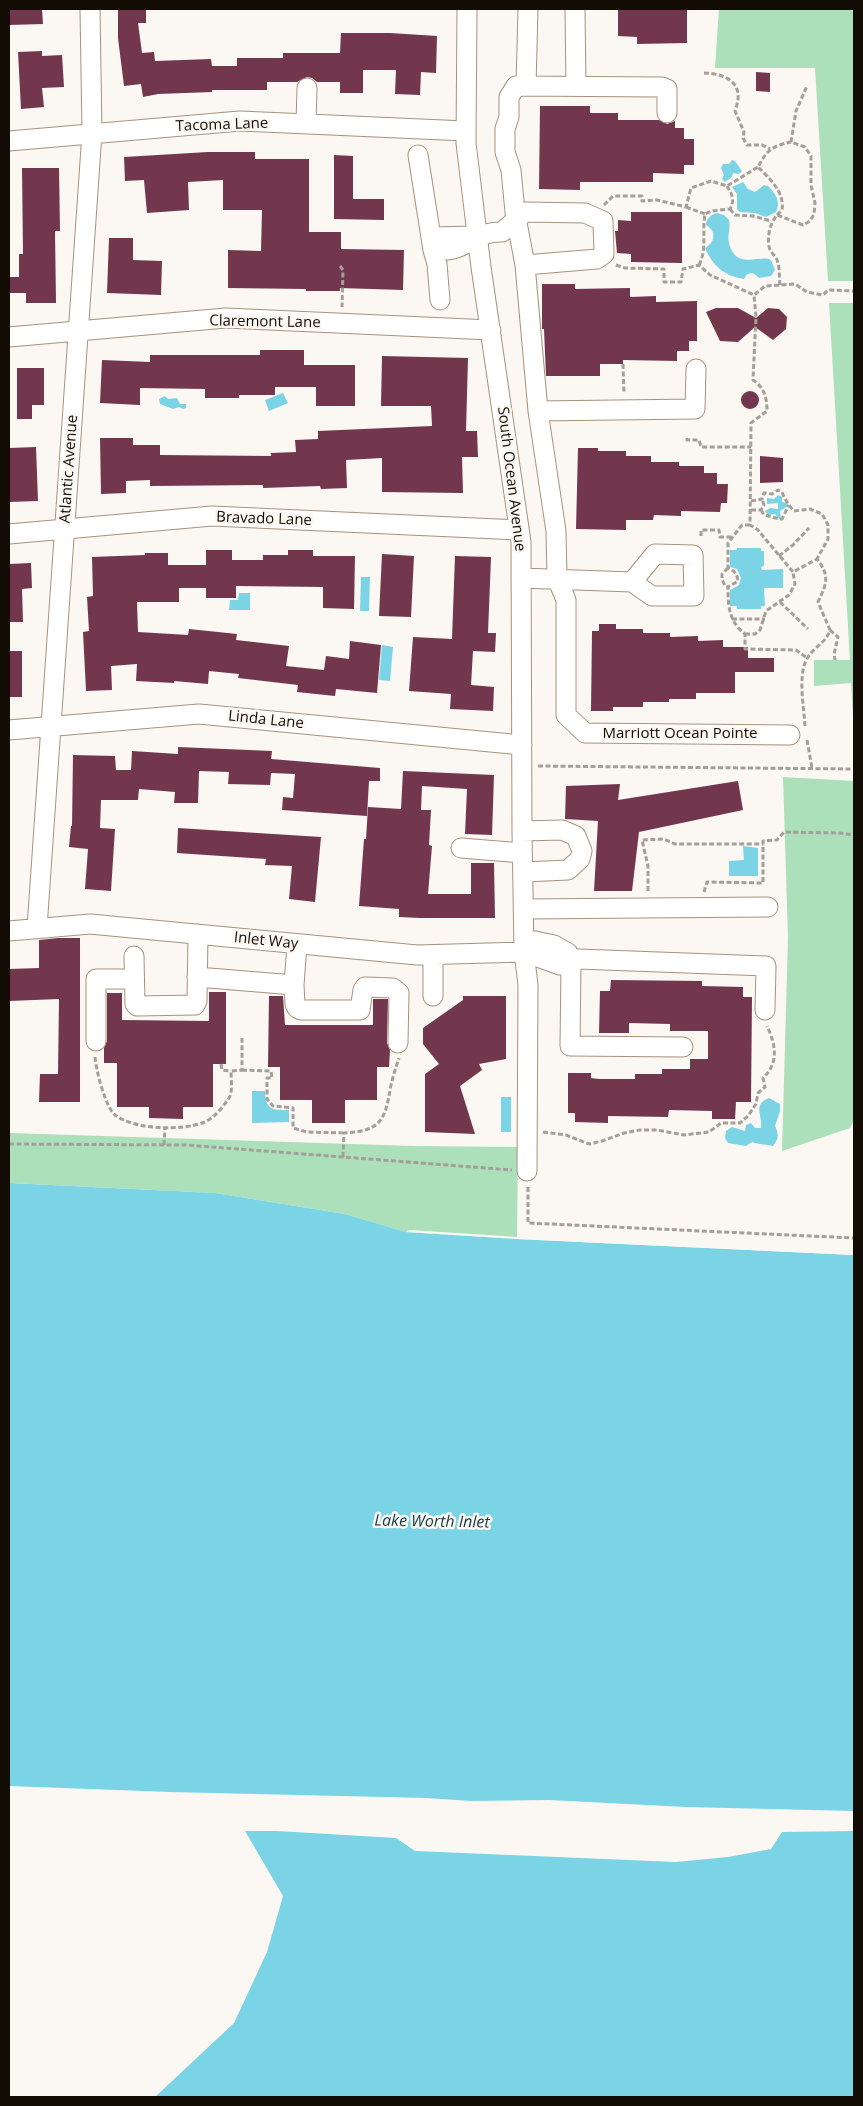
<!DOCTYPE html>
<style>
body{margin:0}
#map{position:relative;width:863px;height:2106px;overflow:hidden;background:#fbf7f2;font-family:"Open Sans",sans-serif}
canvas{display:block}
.frame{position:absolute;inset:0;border:10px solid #130c05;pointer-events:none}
</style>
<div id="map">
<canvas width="863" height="2106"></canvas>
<div class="frame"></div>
</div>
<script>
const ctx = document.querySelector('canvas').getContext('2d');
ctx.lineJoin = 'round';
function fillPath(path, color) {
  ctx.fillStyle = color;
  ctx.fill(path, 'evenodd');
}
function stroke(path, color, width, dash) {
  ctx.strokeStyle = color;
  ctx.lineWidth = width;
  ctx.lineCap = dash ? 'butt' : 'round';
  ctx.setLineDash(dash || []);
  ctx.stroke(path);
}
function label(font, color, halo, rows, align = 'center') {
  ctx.font = font + ' "Open Sans",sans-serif';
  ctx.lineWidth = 5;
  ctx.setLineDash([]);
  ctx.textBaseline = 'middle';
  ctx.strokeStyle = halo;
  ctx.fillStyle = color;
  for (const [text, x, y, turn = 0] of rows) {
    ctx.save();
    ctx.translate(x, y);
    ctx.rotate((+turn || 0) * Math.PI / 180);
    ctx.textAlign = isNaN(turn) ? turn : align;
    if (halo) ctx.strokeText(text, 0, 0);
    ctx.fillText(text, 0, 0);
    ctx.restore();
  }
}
fillPath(new Path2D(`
 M719,9H854V281H828L815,68H715Z
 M829,303H854V731L851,683L814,686V660H850Z
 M783,777L854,781V1120L850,1128L782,1151L788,938Z
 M9,1133L414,1146L518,1147L517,1239L406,1232L345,1214L215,1193L9,1183Z`), '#ace0ba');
fillPath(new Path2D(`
 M732,160L735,161L742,171L739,174L733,173L732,177L725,182L722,179L724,175L721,168L723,164H729Z
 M743,182L748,189L755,192L764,185L768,186C776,194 781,202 776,212L766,217L755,213L740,212L737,209V194L732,187Z
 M717,213L724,215L729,220C731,228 727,235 729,243C736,271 760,254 771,260L775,270L771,276L759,278L753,273L747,274L744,279C724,276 713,266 705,248C715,243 717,231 706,225C706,219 711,214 717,213Z
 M283,393L288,403L269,411L265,400Z
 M165,396L168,399L177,398L180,404H186V408L183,409L179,407L173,409L160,404L159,399Z
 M778,495L782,497V502L787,503L788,506L780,511L781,519H779L775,514L768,515L765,511L770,508L778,509V503L767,504V498L774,499Z
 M737,548H761V551H764V566L761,567L762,570L783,569V588H764L765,606H761V609H737V606H730V590L739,585L741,578L737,569L730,567V550H737Z
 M361,577H370L369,611H360Z
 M239,593H250V610H229L230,600H238Z
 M382,645L393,647L390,681L379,680Z
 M743,846L758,848V876H729V861L744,860Z
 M252,1091H265C266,1110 271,1110 289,1110V1122L252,1123Z
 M501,1097H511V1132H501Z
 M769,1098L780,1104V1111L775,1126C779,1135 779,1138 773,1146C766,1144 760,1145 752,1142L746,1146L728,1143L725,1138L726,1131L732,1127L745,1131L746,1125L751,1123L755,1128H761C763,1116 752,1104 769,1098Z
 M9,1183L215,1193L345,1214L406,1232L517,1239L854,1255V2097H155L234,2023L267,1952L283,1896L245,1831H396L697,1845L768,1841L772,1817L561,1805L316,1799L9,1794Z`), '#7bd4e6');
fillPath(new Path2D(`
 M410,1230L518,1237L854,1252V1255L517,1239L406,1232Z
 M9,1786L170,1792L426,1798L471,1801L549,1800L686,1807L854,1811V1831L782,1832L771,1849L728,1857L676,1862L415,1851L396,1838L243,1829H396L697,1843L766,1839L769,1819L671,1816L561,1807L503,1814L316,1801L9,1796Z`), '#fbf7f2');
fillPath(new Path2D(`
 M9,9H42L43,24L9,25Z
 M118,9H146V23H138L142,53L154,52L155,61L211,59L212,66H237V58H283V53H340L341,33H390L437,36L436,73L421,72L420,95L395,94L396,70H363V93H340V82H317L312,78L307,77L297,82H267V90H212V92L158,94L143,97L141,84L124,86L118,38Z
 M618,9H687V43L637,44V37L618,36Z
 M42,51V56L62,55L64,87L42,88L44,107L21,109L18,52Z
 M756,72L770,73V92L756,91Z
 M540,106H590V113H618V120H659L667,124L675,121V128H684V139H694V165H684V174L653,173V182H580V190L539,189Z
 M208,152H255V159H309V232H341V249L404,250L403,290L340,288V291H306V289L228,288V250L261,251L262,210H223V180L188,182L189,210L147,213L144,180L125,181L124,157Z
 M334,155L353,156V199H384V220L334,219Z
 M22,168H59L60,231H55L56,303H26V293H9V277H19V254H23Z
 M631,212H682V263L631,262V254L617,253L615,231H618V220L631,221Z
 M109,238H133V260L162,261L161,295L107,293Z
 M542,284H575V289L630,288V297L656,296V302L697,301V341H689V351H677V361L623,360V364H600V376H546L544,329H542Z
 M716,308H738L756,318L768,308L779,309L787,317L786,329L773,340L755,327L738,342L720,341L706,312Z
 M260,350H304V365H355V406H316V387H275V395H239V398H205V389L140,388V405L100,403L102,360L150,362V355H260Z
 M382,356L468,358L466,431H477L478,457H462L463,493L382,492V458L346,460L347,488L321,489L320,486L263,488V485L150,486V480L126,481V493L101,494L100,438H133V445H160V455L271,456V453L296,452L295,440L318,439V431L432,426L431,406H381Z
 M17,368H44V405H32V419H17Z
 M741 400a9 9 0 1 1 18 0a9 9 0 1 1-18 0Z
 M36,447L38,501L9,502V448Z
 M578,448H598V451H626V456H651V462H679V466H704V473H717V484H728L727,503H721L720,512L681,511V516L654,515L653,520H626V530L576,529Z
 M760,456L783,458V482L760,483Z
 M206,550H232V560H263V555H288V550H313V556H355L354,609L323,608V587L236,586V598H206V588H179V602H137L138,632L188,635L189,629L237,634L236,640L289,646L286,666L324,670L326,656L349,659L350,641L381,645L377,693L336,689L335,696L297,692L298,685L238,678L239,674L209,671L208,684L174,681V683L136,681L137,664L111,666L112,690L86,691L83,632L89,631L87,597L93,596L92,557L145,555V553H168V565H206Z
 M382,554L414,556L411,617L379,616Z
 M455,556L491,557L488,633H496L495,652L473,651L471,685L494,687L493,711L450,709L451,694L409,691L413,637L452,639Z
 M31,563L32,588L22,589L23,622H9V564Z
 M599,624H616V629H643V633H670V637L698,636V641L723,640V647H748V658H774V672H735V693H696V699H669V702H643V707H613V711H591L592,631H599Z
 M9,651H22V697H9Z
 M178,747L272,751L271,759L380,768V781H369L367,816L282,810L283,797L293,798L295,774L271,773L270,785L228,784L229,772L199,771L198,803H174L175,792L139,789L138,800H101L100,828L115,829L111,891L85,889L88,849L69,847L71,826H72L73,755L115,756L116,770H131L132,751L178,754Z
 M403,771L494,775L492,835L465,834L467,789L422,786L421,810H431L429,845L432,846L428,894H471V863H494L495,918H420L399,917V909L359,906L364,839H366L368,807L401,809Z
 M738,781L743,810L639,832L632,891H594L598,821L565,819L566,786L620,784L618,800Z
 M178,828L321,837L315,902L289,899L292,866L265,865L266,859L177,853Z
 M58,938H80V1102H39L40,1074H58L59,999L9,1001V969L39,968V940Z
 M611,980L702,981V986L743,987V997H752L751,1102H736L735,1119H712V1111L669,1110L668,1117L608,1116V1123L575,1122V1113H568V1073H591V1078L599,1079H635V1074H662V1069H690V1059H708V1031H670V1024L629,1023V1033H599L600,991H610Z
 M209,992H226V1064H213V1107H183V1119L149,1118V1107H117V1063H104V1048L107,1041V993H122V1020L209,1021Z
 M269,996H283L285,1025H373V999H388L387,1043L390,1050L389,1067H377V1100H345V1123H312V1100H280V1067H268Z
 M463,996H506V1059L479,1064L482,1070L460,1086L475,1134L425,1132V1074L439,1064L423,1044V1028L463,1000Z`), '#73374d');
const minor = new Path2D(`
 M467,9L466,143L481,267L521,542L522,831L524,952L528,985L527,1171
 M575,9L576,86
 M526,86L528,9
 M667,113V89L662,87L516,86L509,97V117L505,129V152L511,170L515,212L525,265L538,411L556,531L557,578L566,600V715L585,733L790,735
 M306,124L307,88
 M9,141L240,121L466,131
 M418,155L433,250L437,264L440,300
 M431,237L476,236
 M433,250C439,250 447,251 453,249C472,244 480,231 502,232L525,212L585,213L603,221L604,254L597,259L525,265
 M9,337L226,318L491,330
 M538,411L695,409L696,369
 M9,534L212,516L519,530
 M521,578L632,582L652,596H694L693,555L655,554L632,582
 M9,730L199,714L522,745
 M522,831L562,830L576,836L582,851L580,859L568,870L523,872
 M461,848L522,853
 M524,909L768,907
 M37,928L92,133L90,9
 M9,931L90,924L417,955L524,952L560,965L571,964L578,959L766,966L765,1010
 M524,952L535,941L554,945L568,953L571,964L570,1046L683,1047
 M433,955V996
 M134,956L135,1004L137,1006L195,1005L197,1001L198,934
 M197,977L294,985L295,1004L297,1008L301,1010H360L363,990L365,987L393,988L399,993L398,1043
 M294,985L297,944
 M96,1041V979H134`);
stroke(minor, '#a7927c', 21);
stroke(new Path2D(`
 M704,73C719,73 740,79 738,99C738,103 736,107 735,111L744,132L743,138L747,145H762L770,149
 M604,205L613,196H642V201L657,200L686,207L691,188L711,181L727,186L758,167
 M686,207L705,214
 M730,209L735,215L753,216L771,221
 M777,215L782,210C785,192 769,178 758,167C767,150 772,146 791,142
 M616,265L625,268L664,269V282H681L683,269L699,265L710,275L754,295
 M699,265C707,250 702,231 705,214L712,211L730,209C735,200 732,194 727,186
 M340,266L343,270L342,307
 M780,285C779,277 780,268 777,260C776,256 772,254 770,250C766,239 770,223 777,215L803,225L810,221L814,214L815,203L811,185V156L805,147L791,142L796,111L807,86
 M623,364L624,394
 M687,438V440H699L701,447H751
 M751,501L762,499L764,493L772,494L778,490L782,492C784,498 789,506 794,511L810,509L822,514L825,519L828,525V539L817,559
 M751,510H761L764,505L762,499
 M761,510L764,515C771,516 776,519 782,519L789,505
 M750,525H742L728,543V568C735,571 737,574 738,581L728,587C728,606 729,622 745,634V649L796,650L807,658
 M701,536V530H719L720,537H733
 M779,556L793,545L809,528
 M728,568L722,574V579L725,586L728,587
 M780,602L808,629
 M732,619H765
 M830,630L838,637L834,654L835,660
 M745,634H755L760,630L766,611L789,595L795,584L793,572
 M805,726C804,707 797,673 808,657C815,646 826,643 830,630L818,602C827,583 830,576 817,559L793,572L757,529L750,525L751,423L767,411C767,398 764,387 753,380L756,317L754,295L765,286L795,284L807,292L823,295L828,290L854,291
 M807,740L812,768
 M538,766L854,769
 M648,891V866L642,840L664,839L675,844H763
 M704,892L707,882L763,883V841L777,840L784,832L839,833L854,835
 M95,1057C96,1070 105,1106 115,1115C134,1130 183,1131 205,1122C215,1117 223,1107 229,1098C233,1091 231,1079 231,1071L242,1070V1038
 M221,1064L222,1070L231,1071
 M242,1070L271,1071L272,1078H267V1099L273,1106L293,1108V1128L307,1132L344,1133
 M543,1132L566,1135L589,1144L602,1141L624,1133L640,1130H657L684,1135L709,1132L721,1123H740L748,1116L756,1104L758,1093L765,1087L763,1078C779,1063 776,1045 767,1026
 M9,1144L186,1145L512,1170
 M164,1145L165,1128
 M343,1157L344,1133C382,1131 385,1120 391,1085C393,1076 396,1067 399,1058
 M528,1187V1223L854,1238`), '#a49f99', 3, [5, 2.5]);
stroke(minor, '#fff', 19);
label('15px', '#130c05', '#fbf7f2', [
 ["Tacoma Lane",222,125,-2],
 ["Claremont Lane",265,322,1],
 ["Atlantic Avenue",69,469,-86],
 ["South Ocean Avenue",511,479,83],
 ["Bravado Lane",264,519,2],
 ["Linda Lane",266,720,6],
 ["Marriott Ocean Pointe",680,734],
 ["Inlet Way",266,941,6]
]);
label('italic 16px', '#123c44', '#fbf7f2', [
 ["Lake Worth Inlet",432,1522,1]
]);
</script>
